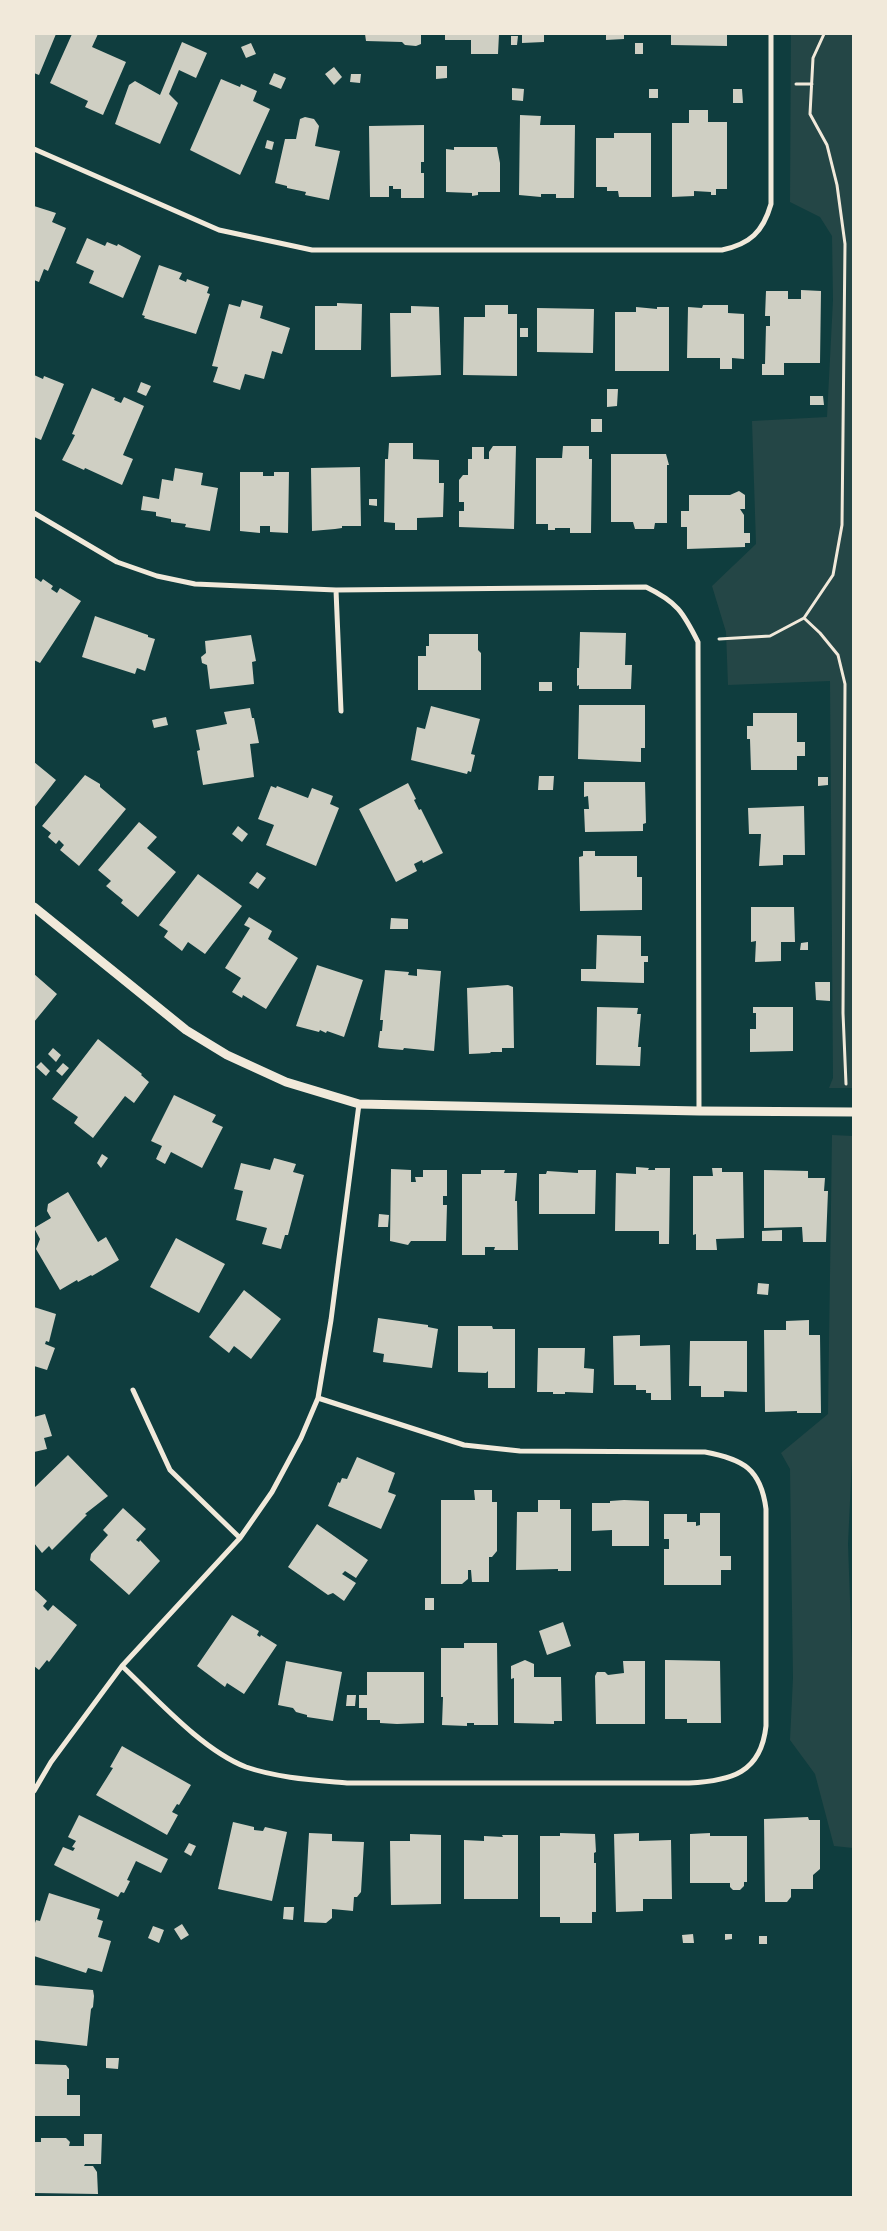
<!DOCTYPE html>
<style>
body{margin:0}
#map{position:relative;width:887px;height:2231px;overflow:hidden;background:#0f3d3e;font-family:"Public Sans",sans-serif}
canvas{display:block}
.frame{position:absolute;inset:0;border:35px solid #f1e9da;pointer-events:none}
</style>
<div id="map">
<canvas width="887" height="2231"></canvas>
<div class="frame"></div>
</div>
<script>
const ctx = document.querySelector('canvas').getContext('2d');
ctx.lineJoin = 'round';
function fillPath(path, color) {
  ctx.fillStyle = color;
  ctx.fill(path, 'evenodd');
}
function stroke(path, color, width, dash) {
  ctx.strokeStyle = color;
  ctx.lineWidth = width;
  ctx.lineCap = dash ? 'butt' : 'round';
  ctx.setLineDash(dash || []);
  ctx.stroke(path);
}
fillPath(new Path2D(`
 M791,34H853V1088H829L833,1078L830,681L728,685L726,632L712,586L756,544L752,421L827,417L833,300L832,236L820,217L790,202Z
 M832,1135L853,1136V1437L848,1544L853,1686V1848L834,1846L815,1774L790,1740L793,1678L790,1469L781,1453L828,1414Z`), '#244646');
fillPath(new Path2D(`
 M34,34H56L39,75L34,73Z
 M72,34H98L92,47L126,62L103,115L85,107L88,101L50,83Z
 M365,34H421V44L416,46L405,45L402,42L366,41Z
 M445,34H499L498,54H471V40H445Z
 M522,34H544V42L522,43Z
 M606,34H624V39L606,40Z
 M671,34H727V46L671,45Z
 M511,36H518L517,45H511Z
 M182,42L207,53L196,78L179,70L169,94L178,103L160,144L115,124L129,85L135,81L160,95Z
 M251,43L256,54L246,58L241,47Z
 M635,43H643V54H635Z
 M436,66H447V78L436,79Z
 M334,67L342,77L334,85L325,74Z
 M274,73L286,78L281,89L269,84Z
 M351,74H361L360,83L350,82Z
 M221,79L240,87L241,84L257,91L253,101L270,109L240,175L190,150Z
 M512,88L524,89L523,101L512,100Z
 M649,89H658V98H649Z
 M733,89H742L743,103H733Z
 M689,110H708V122H727V189H716V195H711V192L694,191V196L672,197V123H689Z
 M520,115L541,116L540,125H575L574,198H556V194H541V197L519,195Z
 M305,117L314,119L319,126L315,146L340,151L329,200L305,195L306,192L287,188V186L275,183L285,139H296L300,119Z
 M424,125V162H421V173H424V198H401V189H393V186H389V197H370L369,126Z
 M614,133H651V197H619L618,191H607V187H596V138H614Z
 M267,140L274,142L272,150L265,148Z
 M454,147H497L500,163V192H478V195L472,196V193L446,192V149L454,150Z
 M34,206L56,213L52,222L66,228L48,271L44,269L39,282L34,280Z
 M87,238L105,246L107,242L117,246L118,244L141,256L123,298L89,283L94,271L76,263Z
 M159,265L182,273L179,279L186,282L187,279L209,287L207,293L210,294L196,334L144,318L145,316L142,315Z
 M801,290L821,291L820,363H784V375H762V364H765L766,326H770V316H765L766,291H788V299H801Z
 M242,300L263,306L260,318L290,328L282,354L272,351L264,379L245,374L240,390L213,382L218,367L212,366L229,304L240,307Z
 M337,303L362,304L361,350H315V306H337Z
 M485,305H508V314H517V376L463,375L464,317H485Z
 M703,305H728V313L744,314V359L732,358V369H720V358H687L688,307L702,308Z
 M411,306L439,307L441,375L391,377L390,313H411Z
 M636,307L657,309V307H669V371H615V312H636Z
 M537,308L594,309L593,353L537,352Z
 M520,328H528V337H520Z
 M34,375L43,379L44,376L64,384L41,440L34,437Z
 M141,382L151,386L146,396L137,392Z
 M92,388L115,398L114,400L121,403L124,397L144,406L123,455L133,459L122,485L85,468L84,470L62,460L75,435L72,434Z
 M607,389H618L617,406L607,407Z
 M810,396H823L824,405H810Z
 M591,419H602V432H591Z
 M389,443H413V459L439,460V483H444L443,517L417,518V530H395V523L384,522L385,459H388Z
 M493,446H516L514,529L459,527V511H464V502H459V480L463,475H468V459H472V447H484V459H489V452Z
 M563,446H589V459H592L591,533H570V528H555V530H548V524H536V458H562Z
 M611,454H666L669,465H667V523H655L654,529H635L633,522H611Z
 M360,467L361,526H342V528L335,529L312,531L311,468Z
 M175,468L203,473L201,485L218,488L210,531L185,527L186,524L171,522V519L156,516V512L141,510L143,496L159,499L162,479L173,481Z
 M240,472H263V476H274V472H289L288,533L270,532V526H260V533L240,531Z
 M739,491L745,495V509H740L744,515V533H750V543H745V547L687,549V527H681V511H689V495H730Z
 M369,499H377V506L369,505Z
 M34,577L41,582L43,579L53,586L51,589L57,593L60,588L81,601L40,663L34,660Z
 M95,616L148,635V637L155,639L145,671L137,668L135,674L82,657Z
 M580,632L626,633L625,665H632L631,689H579V685L577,686V668H579Z
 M429,634H478V650L481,653V690H418V656H426V646H429Z
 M251,635L256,661L252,662L254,684L210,689L207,665L202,663L201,657L206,653L205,641Z
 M539,682H552V691H539Z
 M579,705H645V748H641V762L578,759Z
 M431,706L480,719L471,754L475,755L471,772L468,771L467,774L411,760L417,727L425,729Z
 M250,708L252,718H254L259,743L250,744L254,777L203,785L197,751L200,750L196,730L227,724L224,712Z
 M753,713H797V742H805V756H797V770H751L750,739H747V726H753Z
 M166,717L168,725L154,728L152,720Z
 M34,762L56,780L34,808Z
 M85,775L100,784V787L126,809L79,866L60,850L64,845L59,840L56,844L48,837L51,833L42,826Z
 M539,776H554L553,790H538Z
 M818,777H828V785L818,786Z
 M584,782H645L646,823L643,824V831L585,832L584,809H589L588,796L584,797Z
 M408,783L416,799L414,800L419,810L421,809L443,853L423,863L422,860L414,864L417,871L396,882L359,809Z
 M271,786L276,788L277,786L308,798L312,788L333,796L330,804L339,808L316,866L266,845L274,825L258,819Z
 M804,806L805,855H783V865L759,866L761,834H749L748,808Z
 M139,822L157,837L147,848L176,872L138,917L121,903L123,900L106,886L111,881L98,870Z
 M238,826L248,834L242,842L232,834Z
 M583,851H595V856H637V877H642V910L580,911L579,857L583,856Z
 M257,872L266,878L258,889L249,883Z
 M198,874L242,906L205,954L188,942L182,951L164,937L168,931L159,925Z
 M751,907H794L795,942H781V961L755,962L756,941L751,942Z
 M249,917L272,931L268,939L298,958L266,1009L243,995L242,998L232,992L241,978L225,968L250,928L244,925Z
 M391,918L408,919V929H390Z
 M597,935L641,936V956H648V962H644V983L581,981V969H596Z
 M808,942V950H800L801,943Z
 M317,965L363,980L344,1037L327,1031L326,1033L320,1030L319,1032L296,1026Z
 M417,969L441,971L434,1051L404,1048L403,1050L380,1048L378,1047L380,1031H382L383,1020H380L385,970L409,972L408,975L417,976Z
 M34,974L57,994L34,1022Z
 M815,982H830V1001L816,1000Z
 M508,985L513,987L514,1048H502V1052H490L491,1053L469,1054L467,988Z
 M597,1007L638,1008L637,1014H641L638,1047H641L640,1066L596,1065Z
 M753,1007H793V1051L750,1052V1029H756V1013H753Z
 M98,1039L142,1074L141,1075L149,1082L134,1103L125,1096L93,1138L74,1123L78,1117L52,1099Z
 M53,1048L61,1055L56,1062L48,1054Z
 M41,1062L50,1071L46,1076L36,1067Z
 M63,1063L69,1068L62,1076L56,1071Z
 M174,1095L216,1115L212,1122L223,1127L202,1168L171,1152L165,1164L156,1159L162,1146L151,1141Z
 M102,1154L108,1158L101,1168L97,1163Z
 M274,1158L296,1164L293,1172L304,1175L288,1235H285L281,1249L262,1244L267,1228L236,1220L243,1191L234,1189L241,1163L270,1170Z
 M636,1167L649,1168L648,1170H655V1168H670L669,1244H659V1231H615L616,1173L636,1174Z
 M712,1168H722V1172H743L744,1238L716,1239L717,1250H696V1234L693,1235V1176H713Z
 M391,1169L411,1170V1182H416L415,1177H423V1170H447V1196H443V1205H447L446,1241H411L408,1245L390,1241Z
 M481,1170H505L504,1173H517L515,1201H517L518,1250H494L495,1247H485V1255H462V1174H481Z
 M578,1170H596L595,1214H539V1174H546L547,1171L578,1173Z
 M764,1170L808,1171V1178H825L824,1191H828L826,1242H803L802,1227L764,1228Z
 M68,1192L98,1242L106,1237L119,1260L92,1276L91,1275L78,1282L77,1280L60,1290L36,1249L40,1239L34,1228L51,1218L47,1211L48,1204Z
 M379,1214L389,1215L388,1227H378Z
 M782,1230V1241H762V1231Z
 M176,1238L225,1264L199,1313L150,1287Z
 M758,1283L769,1284L768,1295L757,1294Z
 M244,1290L281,1319L251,1359L234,1346L229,1353L209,1337Z
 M34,1307L56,1314L49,1342L46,1341L45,1344L55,1348L47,1370L34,1366Z
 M378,1318L428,1325V1327L438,1329L432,1368L383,1362L384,1354L373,1352Z
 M809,1320V1335H820L821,1413H797V1411L765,1412L764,1330H786V1321Z
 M458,1326H492L493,1329H515V1388H488V1371L486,1373L458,1372Z
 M640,1335V1346L670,1345L671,1400H651V1393H646V1390H636V1385H614L613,1336Z
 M690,1341H747V1392L724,1391V1397H701V1386H689Z
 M538,1348H585L584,1368L594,1369L593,1393L565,1392V1394H553V1392H537Z
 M45,1414L52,1436L44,1438L47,1449L34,1452V1417Z
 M68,1455L108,1496L85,1514L87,1515L52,1550L49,1546L42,1553L34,1543V1488Z
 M357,1457L395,1473L388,1492L396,1495L381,1529L328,1506L338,1482L340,1483L342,1478L347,1479Z
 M474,1490H492V1502H497V1551L492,1557H489V1582H472L471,1570H468V1579L462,1584H441V1500H475Z
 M538,1500H560V1509H571V1571H558V1569L516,1570L517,1512H538Z
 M624,1500L649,1501V1546H612V1530L592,1531V1503H610V1501Z
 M123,1508L146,1529L136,1540L139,1542L140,1540L160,1561L129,1595L90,1560L91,1554L108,1535L103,1530Z
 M700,1513H720V1556H731V1570H721V1585H664V1549H669V1539H664V1514H687V1522H696V1526L700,1525Z
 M317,1524L368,1560L356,1578L345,1571L342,1574L356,1583L344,1601L333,1593L328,1595L288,1567Z
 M34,1589L47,1601L43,1606L48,1611L53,1605L77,1625L49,1662L47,1660L39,1670L34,1666Z
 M425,1598H434V1610H425Z
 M232,1615L259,1631L257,1635L260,1637L261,1635L277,1645L244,1694L227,1683L225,1687L197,1666Z
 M563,1622L571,1646L547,1655L539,1631Z
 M464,1643H497L498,1725H474V1723H467V1726L442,1725L443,1697H441V1648H464Z
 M525,1660L534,1664V1677H561L562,1721H554V1724L514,1723V1678L511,1679V1666Z
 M665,1660L720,1661L721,1723H687V1719H665Z
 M286,1661L342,1672L333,1721L307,1717V1715L296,1712L293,1708L278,1705Z
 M623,1661H645V1724H596L595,1676L597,1672H605L608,1675L624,1673Z
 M367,1672H424V1723L397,1724L380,1723V1720H367V1708H359V1695H367Z
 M347,1695H356L355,1706H346Z
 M122,1746L191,1785L179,1805L177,1804L172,1812L178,1815L167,1835L96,1795L113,1768L110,1767Z
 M79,1815L168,1859L161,1873L136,1861L127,1880L130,1881L124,1893L121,1892L118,1897L54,1865L63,1847L73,1851L75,1848L72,1847L76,1841L68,1837Z
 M808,1817L809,1820H820V1869L813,1875V1889H791V1897L787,1902H765L764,1819Z
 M233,1822L254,1827V1830L263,1831L265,1827L287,1832L272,1901L218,1889Z
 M309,1833L332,1834V1841L364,1842L361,1892L357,1897H354L353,1911L332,1909V1918L326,1923L304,1922Z
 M560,1833L595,1834L596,1852L594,1853V1863H596V1912H592V1923H560V1917H540V1836H560Z
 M639,1833V1841L671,1840L672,1899H643V1911L616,1912L614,1834Z
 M710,1833V1836H747V1882H744V1886L740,1890H733L730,1887V1883H690V1834Z
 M410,1834L441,1835V1904L391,1905L390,1841H410Z
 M502,1835H518V1899H464V1840L484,1841V1836L503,1837Z
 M189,1843L196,1846L191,1856L184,1852Z
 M49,1893L100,1909L97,1919L103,1921L98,1937L111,1941L102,1972L88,1968L86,1973L34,1956V1926L36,1920L40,1921Z
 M284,1907H294L293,1920L283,1919Z
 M182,1924L189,1935L181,1940L174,1929Z
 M153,1926L164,1930L159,1943L148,1938Z
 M693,1934L694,1943H683L682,1935Z
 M725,1934H732V1939L725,1940Z
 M759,1936H767V1944H759Z
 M34,1985L93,1990L94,1996L93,2007L91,2009L87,2046L34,2040Z
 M106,2058H119L118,2069L106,2068Z
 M34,2064L66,2065L69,2069V2079H67V2095H80V2116H34Z
 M84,2134H102L101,2164H85L84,2166H93L97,2172L98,2194L34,2193V2142H41V2138H66L70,2142L69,2146H84Z`), '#cfcfc3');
stroke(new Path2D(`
 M796,84H812
 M804,618L820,633L838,655L845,684L843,1013L846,1084
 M719,639L770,636L804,618L833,575L842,525L845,244L837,185L827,145L810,114L813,58L824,34`), '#f1e9da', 3);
stroke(new Path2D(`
 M34,149L219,230L312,250H722C750,244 763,232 771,204V34
 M34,513L117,562L157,576L195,584L336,590L646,587C677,602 683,612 698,642L699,1111
 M336,590L341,711
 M133,1390L170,1470L240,1538
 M122,1666C157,1699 202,1750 246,1767C278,1778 314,1780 347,1783H689C731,1781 761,1773 766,1726V1509C761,1469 743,1459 705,1452L520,1451L464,1445L318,1398
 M34,1791L51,1762L122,1666L240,1538L272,1492L301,1438L318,1398L331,1320L359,1104`), '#f1e9da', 5);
stroke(new Path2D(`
 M34,907L186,1030L227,1055L286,1082L359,1104L699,1111L853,1112`), '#f1e9da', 9);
</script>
